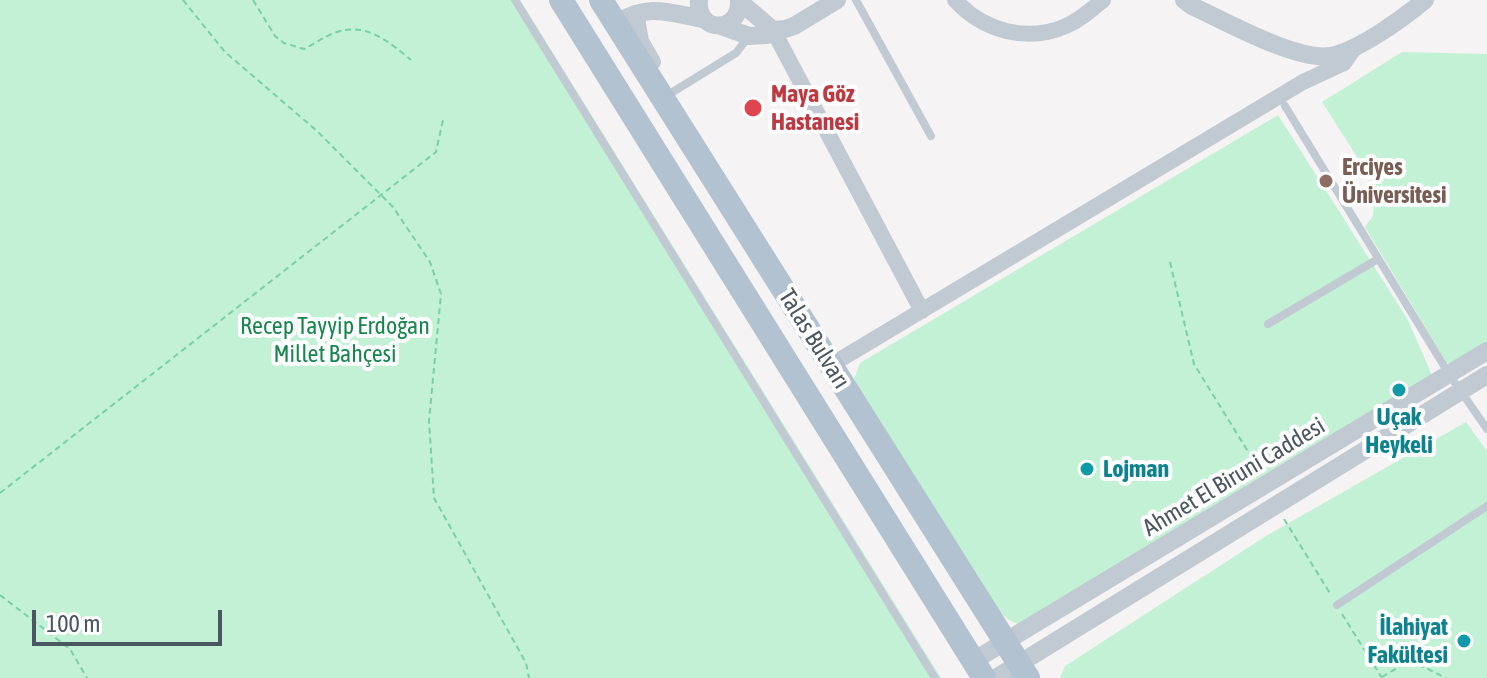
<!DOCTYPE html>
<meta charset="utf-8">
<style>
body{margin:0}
#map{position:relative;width:1487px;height:678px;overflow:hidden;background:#f5f3f3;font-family:"Asap Condensed",sans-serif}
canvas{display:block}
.scale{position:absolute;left:32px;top:610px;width:190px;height:36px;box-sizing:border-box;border:4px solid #4a5661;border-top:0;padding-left:10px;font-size:24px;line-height:28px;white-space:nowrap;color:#4a5661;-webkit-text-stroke:6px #fff;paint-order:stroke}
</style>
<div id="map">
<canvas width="1487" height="678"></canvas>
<div class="scale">100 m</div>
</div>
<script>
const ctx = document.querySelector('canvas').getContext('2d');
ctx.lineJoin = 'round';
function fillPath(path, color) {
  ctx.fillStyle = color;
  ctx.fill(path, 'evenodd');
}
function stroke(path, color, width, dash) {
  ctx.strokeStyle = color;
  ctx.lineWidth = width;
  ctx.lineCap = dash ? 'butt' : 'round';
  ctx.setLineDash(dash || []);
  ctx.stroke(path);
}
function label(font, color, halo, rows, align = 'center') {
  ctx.font = font + ' "Asap Condensed",sans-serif';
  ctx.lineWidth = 8;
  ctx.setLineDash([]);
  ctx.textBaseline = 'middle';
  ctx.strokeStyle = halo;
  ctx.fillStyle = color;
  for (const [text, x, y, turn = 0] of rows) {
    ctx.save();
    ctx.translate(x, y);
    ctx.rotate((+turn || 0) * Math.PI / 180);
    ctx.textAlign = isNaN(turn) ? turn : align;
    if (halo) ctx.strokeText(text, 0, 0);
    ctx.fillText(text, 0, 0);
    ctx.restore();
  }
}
fillPath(new Path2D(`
 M0,0H520L941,678H0Z
 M1402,52L1487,54V356L1465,369L1447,363L1365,227L1373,216L1375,185L1322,102Z
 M1278,115L1408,320L1434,380L1023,626L1009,620L998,611L854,379L860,363Z
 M1466,422L1487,451V678H1060L1065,666L1266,536Z`), '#c3f1d5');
stroke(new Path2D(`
 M183,0L225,52L317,131L393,207L430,262L441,294L429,421L434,498L526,663L529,678
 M253,0L275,36L284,43L304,49C314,44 324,37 334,33C365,21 388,41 411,60
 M1170,262L1194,364L1260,471
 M0,493L436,152L443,120
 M1284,519L1331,595
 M0,595L70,649L87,678
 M1342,614L1382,678
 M1382,677L1406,663L1424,667L1446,678`), '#7ad0a6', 2, [6, 4]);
stroke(new Path2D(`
 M515,0L935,678
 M856,0L931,136
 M671,93L736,53L749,36
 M1285,106L1449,374L1487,429
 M1268,324L1378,259
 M1337,605L1487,506`), '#c1cad2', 8);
stroke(new Path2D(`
 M955,0C983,31 1027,43 1066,26C1080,20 1091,10 1103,0
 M636,13L641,41L653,62
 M773,30L922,311
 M831,365L1303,82L1344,63L1355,47`), '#c1cad2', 16);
stroke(new Path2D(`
 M699,0C696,34 741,34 739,0
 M1184,0L1192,6C1225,21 1296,61 1330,56C1358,51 1402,19 1425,0
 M739,1L773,30
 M615,24C648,3 667,12 703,19
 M721,26L749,36L767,35L773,30L785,29L794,26L837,0
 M973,661L1487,351
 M996,678L1487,375`), '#c1cad2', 18);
stroke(new Path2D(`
 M561,0L984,678
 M601,0L1028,678`), '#b3c2d1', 24);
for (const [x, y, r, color] of [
 [753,108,10,"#e0444e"],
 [1326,181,8,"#8d6e63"],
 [1399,390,8,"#0f9aa8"],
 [1087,469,8,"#0f9aa8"],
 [1464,641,8,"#0f9aa8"]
]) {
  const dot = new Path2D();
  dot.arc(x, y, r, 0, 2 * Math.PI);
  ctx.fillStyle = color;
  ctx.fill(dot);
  stroke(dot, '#fff', 3);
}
label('bold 24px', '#be3a42', '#fff', [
 ["Maya Göz",771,94],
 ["Hastanesi",771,122]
], 'left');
label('bold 24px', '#785e54', '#fff', [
 ["Erciyes",1342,167],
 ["Üniversitesi",1342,195]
], 'left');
label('24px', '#17864f', '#fff', [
 ["Recep Tayyip Erdoğan",335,326],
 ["Millet Bahçesi",335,354]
]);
label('24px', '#4a5661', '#fff', [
 ["Talas Bulvarı",814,339,58],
 ["Ahmet El Biruni Caddesi",1234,477,-31]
]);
label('bold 24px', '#0d838f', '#fff', [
 ["Uçak",1399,417],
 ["Heykeli",1399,445],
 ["Lojman",1103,469,"left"],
 ["İlahiyat",1448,627,"right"],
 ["Fakültesi",1448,655,"right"]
]);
</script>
